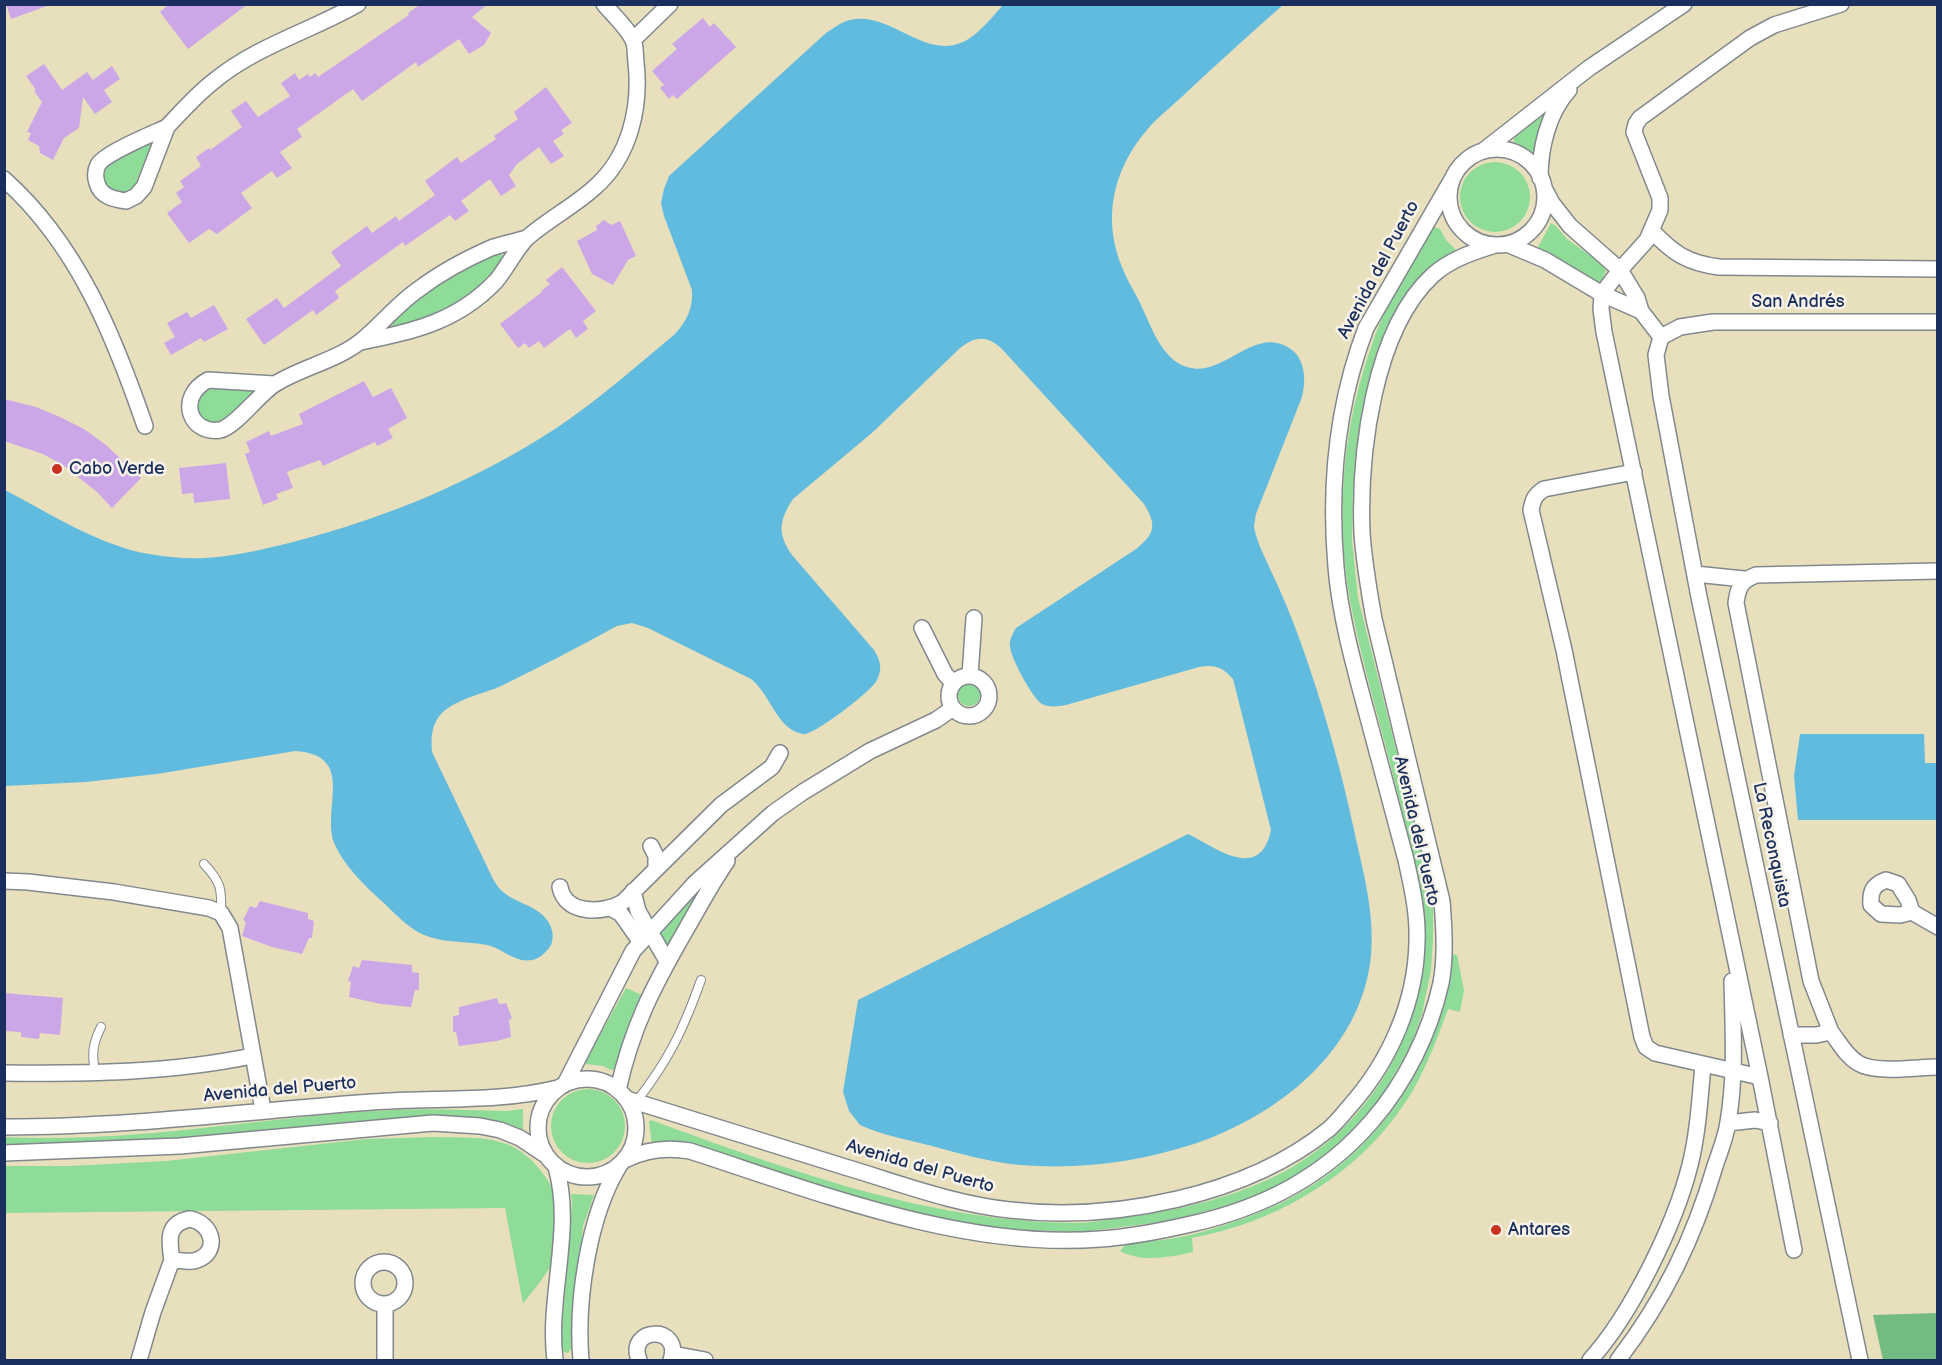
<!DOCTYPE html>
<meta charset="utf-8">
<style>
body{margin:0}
#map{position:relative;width:1942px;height:1365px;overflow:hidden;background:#e8e0bc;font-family:"Balsamiq Sans",sans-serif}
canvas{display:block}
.frame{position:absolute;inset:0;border:6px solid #1b2f5e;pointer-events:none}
</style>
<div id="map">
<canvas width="1942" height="1365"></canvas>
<div class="frame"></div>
</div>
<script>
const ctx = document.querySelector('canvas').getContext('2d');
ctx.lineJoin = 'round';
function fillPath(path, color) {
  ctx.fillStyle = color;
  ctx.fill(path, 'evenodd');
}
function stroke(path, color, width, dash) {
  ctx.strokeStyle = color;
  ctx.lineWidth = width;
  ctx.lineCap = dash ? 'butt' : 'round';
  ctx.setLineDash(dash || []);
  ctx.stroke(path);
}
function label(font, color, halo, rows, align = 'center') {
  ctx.font = font + ' "Balsamiq Sans",sans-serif';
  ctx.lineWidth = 5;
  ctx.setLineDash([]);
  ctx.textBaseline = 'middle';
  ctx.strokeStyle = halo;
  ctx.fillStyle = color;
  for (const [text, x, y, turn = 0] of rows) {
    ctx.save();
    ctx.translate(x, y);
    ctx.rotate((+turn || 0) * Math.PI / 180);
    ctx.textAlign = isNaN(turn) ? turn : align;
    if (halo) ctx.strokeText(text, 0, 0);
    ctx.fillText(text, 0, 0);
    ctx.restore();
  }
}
fillPath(new Path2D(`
 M1551,104L1535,152L1532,154L1514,142V138L1533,118Z
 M147,142L151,146L134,187L125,192L114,194L105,187L101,178L108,161Z
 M1460 197a35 35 0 1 1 70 0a35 35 0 1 1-70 0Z
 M1551,223L1556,226L1567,239L1603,265L1606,270L1601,283L1596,286L1536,251Z
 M1434,227L1440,229L1446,240L1457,251L1420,279L1398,311L1369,387L1359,430L1353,488L1352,541L1358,598L1423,857L1433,905V940L1431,970L1422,1014L1411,1045L1385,1091L1358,1126L1337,1147L1306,1170L1271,1190L1229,1205L1169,1221L1082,1232L999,1229L930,1216L652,1144L649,1122L651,1120C788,1170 929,1222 1076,1223C1090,1223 1104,1220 1118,1218C1146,1215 1173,1210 1201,1203C1267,1186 1320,1159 1364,1105C1409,1050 1430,979 1424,908C1421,883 1414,858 1408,834C1400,804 1393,774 1385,744C1373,698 1360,652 1351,605C1334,517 1343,422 1374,339C1387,301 1413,262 1434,227Z
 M499,252L504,257L494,270L475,290L447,312L405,330L391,328C404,299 470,266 499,252Z
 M206,388H251L254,395L223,424L206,425L193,405Z
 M958 695a11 11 0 1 1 22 0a11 11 0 1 1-22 0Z
 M702,881L705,889L666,947H662L659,932Z
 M1452,954L1457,955L1464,990L1460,1012L1448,1009C1439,1034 1430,1058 1418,1081C1373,1166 1284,1221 1192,1238L1193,1252C1170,1257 1143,1263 1120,1251L1125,1245C1150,1241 1177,1239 1202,1232C1230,1224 1261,1213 1287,1200C1368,1159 1427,1080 1446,992C1449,980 1448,968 1449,956Z
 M626,988L642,995L628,1026L614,1069L611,1070L603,1066L586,1064L587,1058Z
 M551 1126a37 37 0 1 1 74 0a37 37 0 1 1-74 0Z
 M523,1109V1129L521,1131L457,1118L396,1119L176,1140L5,1146L4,1137C135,1144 263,1116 392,1110C430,1108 469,1110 507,1111Z
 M433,1137C458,1138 487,1135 511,1146C531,1155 552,1180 557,1202C560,1217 556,1248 552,1263C550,1270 529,1296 523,1304L505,1208L5,1213L4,1166H70L166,1161L367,1139Z
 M571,1194L594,1195L583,1226L574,1345L568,1353L564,1352L561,1347V1340L572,1202Z`), '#8fdb98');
fillPath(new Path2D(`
 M1937,1313V1360H1883L1873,1315Z`), '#73bb80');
fillPath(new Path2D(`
 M1003,5H1283C1251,33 1220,61 1189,90C1175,104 1158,116 1146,131C1113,170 1102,219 1122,267C1126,278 1133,289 1138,299C1150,322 1160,359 1187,367C1221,378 1248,333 1281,344C1305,352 1307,377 1302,397L1256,514L1254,526C1256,541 1265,557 1271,571C1281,592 1290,613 1298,635C1321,698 1340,764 1354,830C1363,871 1375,913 1371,956C1361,1051 1279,1115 1194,1144C1139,1162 1078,1170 1020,1165C990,1162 961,1154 932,1146C908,1140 882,1135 860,1125L849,1111L843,1092L858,1000L1188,834C1218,849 1260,882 1271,830L1233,679C1223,667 1214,664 1199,667L1066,705C1058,706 1050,708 1042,704C1033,699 1010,657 1010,646C1009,640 1013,633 1016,628L1136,549C1155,534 1157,525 1144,504L1001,348C986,334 973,337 959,349L873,432L793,499C779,521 777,533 792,555L874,650C880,660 883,668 877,680C872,691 820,730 808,733C805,735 803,734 799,733C776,726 770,694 751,679L648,628L632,623L617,626C579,647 540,667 501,686C483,694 456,699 442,713C431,724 431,738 432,752L493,879C496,883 498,888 501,890C515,904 539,905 549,923C553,930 554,938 551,945C548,950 543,955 538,958C518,967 505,949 487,945C467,941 443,943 424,935C410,929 396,915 385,904C367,888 345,867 335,845C320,810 358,755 295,751L157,774L86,782L5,786V490C49,513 100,546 149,554C167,557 186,559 204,558C233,557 264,549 293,542C387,518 477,480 558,427C599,399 637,366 675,334C687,321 693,308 692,290L664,216L661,203L664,189L669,176L826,33C834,28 841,22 850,20C892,10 928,66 970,38C983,29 993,16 1003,5Z
 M1800,734H1924L1925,763H1937V820H1798L1794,776Z`), '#61bbdf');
fillPath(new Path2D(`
 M6,4H47V6L11,19Z
 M169,4H248L188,49L160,12Z
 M421,4H488L472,17L491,33L484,45L469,54L459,39L418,67L416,62L362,101L353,89L297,129L302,137L280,152L292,168L277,178L272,171L241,193L252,208L217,234L209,229L189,243L167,213L182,202L176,193L184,187L180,181L201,166L196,157L209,148L210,150L242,127L231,111L246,101L258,117L290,96L281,83L295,73L299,80L308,74L310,77L315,73L318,77L409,15L408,13Z
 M703,18L710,27L714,23L736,47L677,99L673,95L669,99L660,88L664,85L652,71L677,49L672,44Z
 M44,64L62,90L87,72L93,80L112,66L120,79L104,90L112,102L95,114L83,97L79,128L64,138L53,160L40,153L39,146L28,140L31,133L27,132L42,102L34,91L36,90L26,76Z
 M546,87L572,123L561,130L564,134L553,141L564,156L551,164L539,147L517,164L509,175L516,186L501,196L490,179L461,201L469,211L455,221L450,215L405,246L403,242L335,291L339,298L316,315L313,310L264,345L246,319L277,298L284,308L341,266L331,252L367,226L372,233L396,216L399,221L435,195L425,181L457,157L461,163L496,139L494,136L518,119L514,112Z
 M604,220L611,225L620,221L636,256L628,260L613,285L592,274L577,241L597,230L596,226Z
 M562,267L596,311L583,321L588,329L576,338L570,329L544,348L539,341L529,348L525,343L518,348L500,324L542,292L541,291L550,284L546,280Z
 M214,305L228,329L204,342L201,338L171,355L164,343L175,337L167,323L187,312L191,318Z
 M364,381L373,397L391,388L407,418L388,429L393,438L377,446L375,442L323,466L320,460L287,472L293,488L276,494L278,499L263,505L245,454L250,452L246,442L269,431L271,436L303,424L299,414Z
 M4,399L36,407L60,417L84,429L106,445L141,478L112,508L97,492L63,465L43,454L4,441Z
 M226,463L230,499L194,503L193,493L182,494L179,468Z
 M260,901L308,913V919L314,921L312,938H309L302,954L272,947L242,936L246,922L243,920L250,906L256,908Z
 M362,960L412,965V972L419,973V990H415L411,1007L381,1004L349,997L351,982L348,981L353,966L359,968Z
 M4,993L63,998L60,1035L40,1033L39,1039L21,1037V1032L4,1031Z
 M497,998L499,1004L506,1003L512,1018L509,1020L511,1037L497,1041L459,1046L456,1032H453V1016L459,1015V1007Z`), '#cca7e8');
const lane = new Path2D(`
 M204,864C221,882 222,889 221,913
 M95,1074C92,1054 92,1045 101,1027
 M636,1102C669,1060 683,1030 701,980`);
const street = new Path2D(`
 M633,40L670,4
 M167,127C182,111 197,94 214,81C256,46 311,31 358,4
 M167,127L144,187L136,196L126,201C114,199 101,197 97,183C95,177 95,171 98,165C105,153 152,134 167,127Z
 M1449 197a48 48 0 1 1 96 0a48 48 0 1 1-96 0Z
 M1483,151L1589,68L1684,4
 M1540,178C1540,148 1548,113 1569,90
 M4,179C78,245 114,336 145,426
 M1544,188L1552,203L1570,226L1620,270L1637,298L1641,311L1661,337
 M1652,231C1673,253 1687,263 1719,267L1938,269
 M1507,244L1545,260L1602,294L1641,311
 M1661,337L1656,355L1661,396L1699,597L1860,1360
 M1661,337L1680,327L1713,322H1938
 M361,342C414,331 457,322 496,281C507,268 517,247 528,237C549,219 574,206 594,188C630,157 641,107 636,62C635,56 636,46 633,40C627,27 613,15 604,4
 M274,384L208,380C176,397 190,435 220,430C235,427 259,394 275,384C302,367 336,361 361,341C381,325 397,304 419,289C440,273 466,259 491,248C502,244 514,242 526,238
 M1634,472L1544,489C1535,495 1533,499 1531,510L1564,650L1642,1037L1646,1047L1655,1053L1760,1077
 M1695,574L1744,579
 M922,628L945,674L953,683
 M970,675L974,618
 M949 696a20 20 0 1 1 40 0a20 20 0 1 1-40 0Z
 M651,846L656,856V868
 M4,881L28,882L114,892L209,908L221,913L230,928L263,1110
 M560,887C565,915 604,914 623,902L721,805L772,767L780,753
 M633,891L638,911L667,961
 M612,909L621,914L640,941
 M1912,912L1900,915L1881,914L1871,905C1870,891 1873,885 1886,880L1898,884L1908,900L1912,912L1938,927
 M1831,1032L1811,981L1736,603C1738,587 1741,581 1756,575L1938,571
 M1791,1035H1816L1831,1032C1839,1042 1846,1056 1858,1063C1875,1074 1917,1067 1938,1067
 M4,1073C87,1074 170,1073 252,1056
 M538 1128a49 49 0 1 1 98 0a49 49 0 1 1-98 0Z
 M565,1084L633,951L695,883L773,813L803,792L870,751L936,720L953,708
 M618,1090C632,1027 653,987 684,933C698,909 711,884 727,861
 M627,1099C699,1122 772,1144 845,1167C899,1183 953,1204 1010,1210C1113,1222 1247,1196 1329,1129C1337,1122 1343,1114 1350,1106C1390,1061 1416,1002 1417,941C1418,913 1412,887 1406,860C1393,811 1380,762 1367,714C1354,666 1340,616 1336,567C1329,486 1337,404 1366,328L1455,174
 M1728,1123L1755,1120L1770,1123
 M4,1127C128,1127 250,1111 372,1102C434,1097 497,1103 558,1088
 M4,1153L180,1146L433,1123L480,1126L500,1130L520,1138L544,1154
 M627,1159C647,1149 667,1147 690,1151C817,1192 964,1250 1100,1239C1130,1237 1161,1231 1191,1224C1263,1208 1324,1177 1372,1121C1405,1083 1430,1033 1441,983C1446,957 1444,927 1442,901L1374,619C1369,591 1364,562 1362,533C1359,455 1373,330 1433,275C1451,259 1473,252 1495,245
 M190,1219C213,1223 220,1252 197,1260C190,1263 180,1260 172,1260C169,1241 166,1223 190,1219Z
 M1794,1250L1760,1077L1604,332L1601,309L1602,294L1620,270L1647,240L1660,210V198L1634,132L1636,124L1640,118L1750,38L1774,25L1841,4
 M363 1283a21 21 0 1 1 42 0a21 21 0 1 1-42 0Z
 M385,1304V1360
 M673,1354L705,1360
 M139,1360L153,1312L172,1260
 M555,1360C547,1296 574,1230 556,1167
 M581,1360C576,1302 588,1217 619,1166
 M639,1360C626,1326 683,1325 671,1360
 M1590,1360C1631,1315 1675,1225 1690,1165C1698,1133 1700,1098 1703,1065
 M1618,1360C1664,1300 1694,1238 1715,1166C1720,1151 1726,1137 1728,1122C1736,1076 1733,1027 1732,981`);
stroke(lane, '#82888d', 10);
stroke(street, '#82888d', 18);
stroke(lane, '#fff', 8);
stroke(street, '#fff', 15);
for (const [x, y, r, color] of [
 [57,469,6,"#c8321e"],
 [1496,1230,6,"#c8321e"]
]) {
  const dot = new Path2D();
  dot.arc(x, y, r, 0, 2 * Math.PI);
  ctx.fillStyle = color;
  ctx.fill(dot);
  stroke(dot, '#f7f3e8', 2);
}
label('18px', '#1b2f5e', '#f7f3e8', [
 ["Avenida del Puerto",1379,270,-62],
 ["San Andrés",1798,302],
 ["Avenida del Puerto",1416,831,77],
 ["La Reconquista",1771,845,78],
 ["Avenida del Puerto",280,1090,-5],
 ["Avenida del Puerto",920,1167,16]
]);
label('18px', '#1b2f5e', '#f7f3e8', [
 ["Cabo Verde",69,469],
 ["Antares",1508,1230]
], 'left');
</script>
